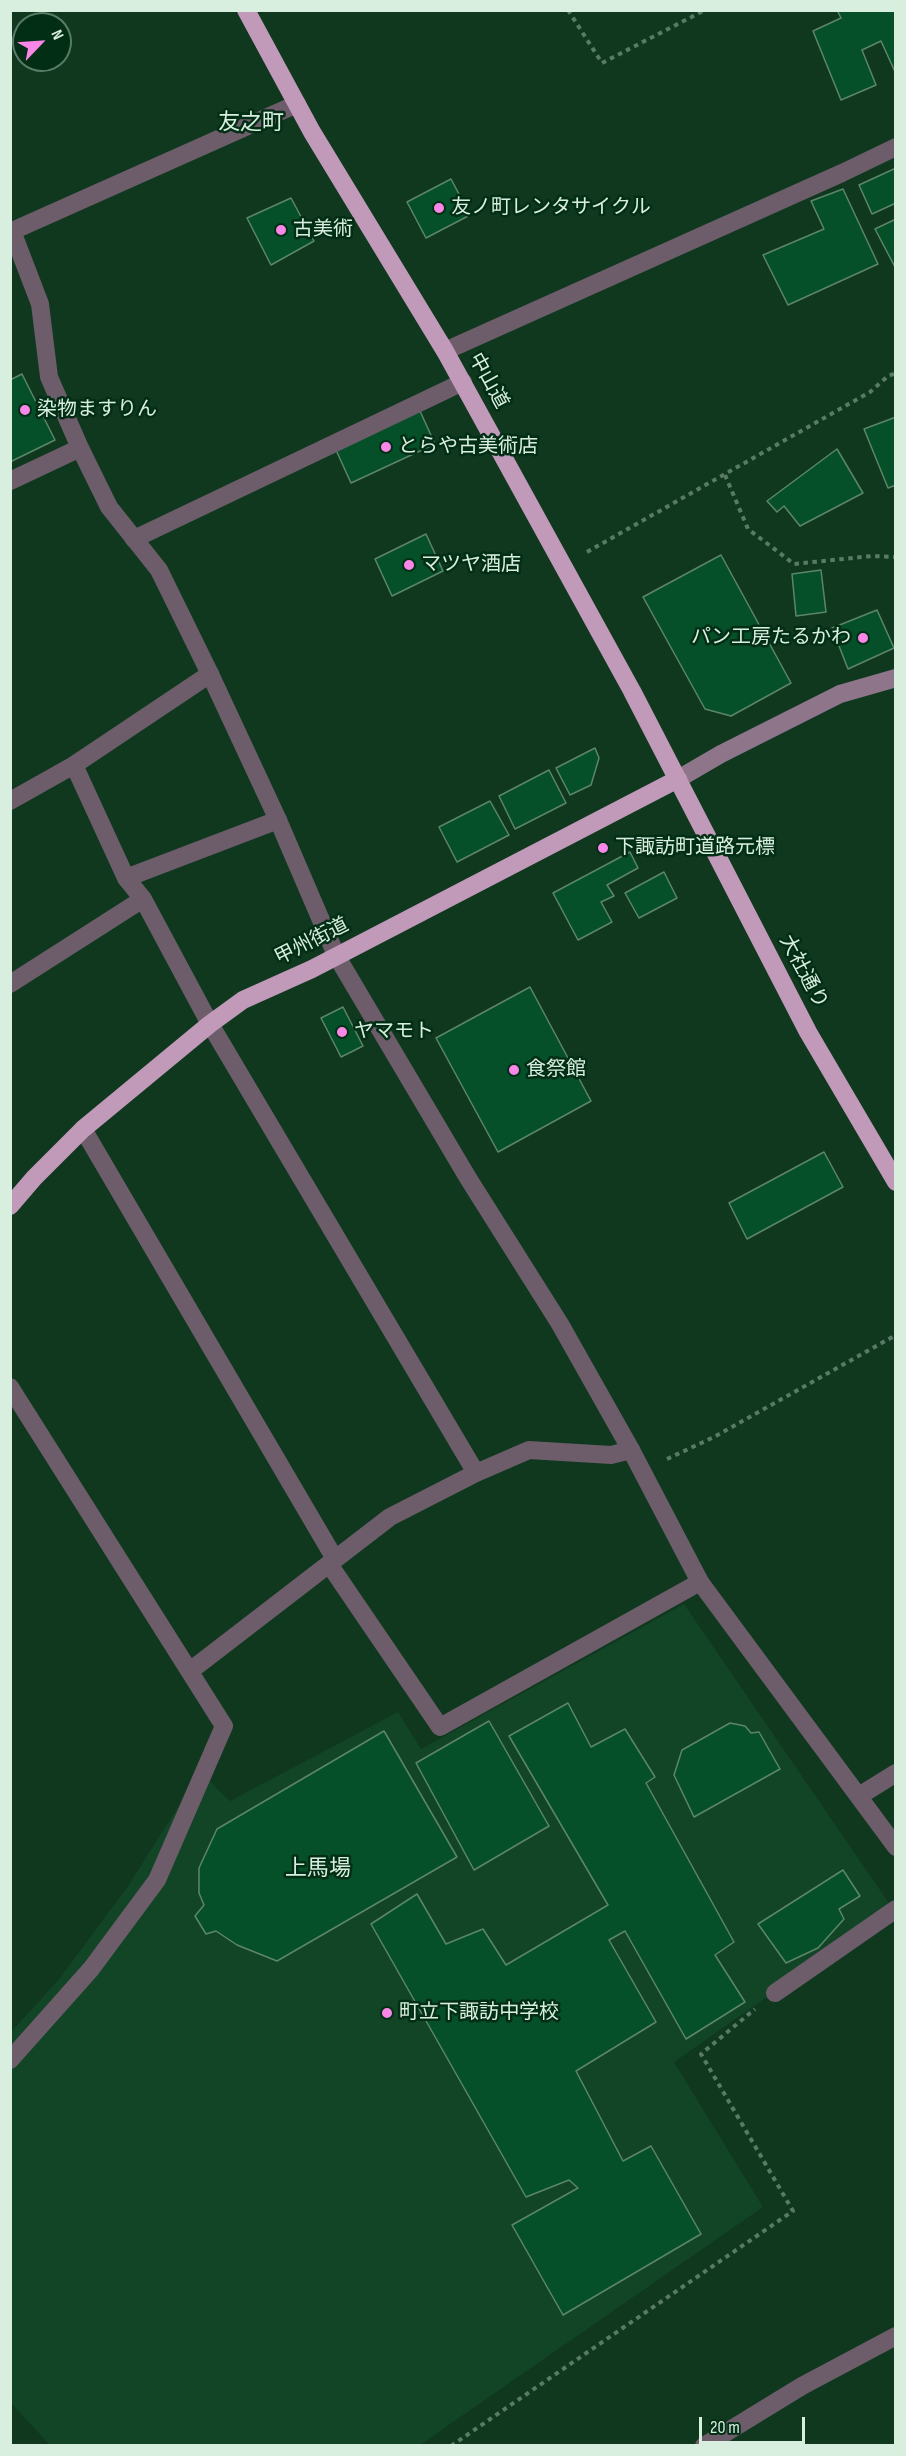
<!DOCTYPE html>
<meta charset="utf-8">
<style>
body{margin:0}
#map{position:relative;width:906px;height:2456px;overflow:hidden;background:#0f381f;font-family:"Sofia Sans Condensed",sans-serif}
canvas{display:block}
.frame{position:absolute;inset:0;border:12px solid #d8eede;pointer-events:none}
.north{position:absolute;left:12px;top:12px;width:60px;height:60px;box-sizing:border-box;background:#032e16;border:2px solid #587b66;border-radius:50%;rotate:65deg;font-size:16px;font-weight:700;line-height:24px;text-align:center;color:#d8eede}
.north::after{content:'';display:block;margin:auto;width:21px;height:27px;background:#f987e8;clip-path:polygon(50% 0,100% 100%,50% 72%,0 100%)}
.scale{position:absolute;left:699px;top:2417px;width:106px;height:27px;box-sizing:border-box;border:3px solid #d8eede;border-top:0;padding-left:8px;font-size:18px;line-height:21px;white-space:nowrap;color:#d8eede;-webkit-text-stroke:4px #032e16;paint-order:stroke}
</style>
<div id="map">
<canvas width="906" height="2456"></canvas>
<div class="frame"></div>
<div class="north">N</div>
<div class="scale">20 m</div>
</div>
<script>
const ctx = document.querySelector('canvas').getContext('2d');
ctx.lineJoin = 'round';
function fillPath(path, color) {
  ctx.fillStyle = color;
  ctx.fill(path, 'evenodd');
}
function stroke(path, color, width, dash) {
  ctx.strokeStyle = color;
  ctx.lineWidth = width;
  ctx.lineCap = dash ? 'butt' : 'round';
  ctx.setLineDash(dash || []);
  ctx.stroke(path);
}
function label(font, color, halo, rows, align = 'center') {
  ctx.font = font + ' "Sofia Sans Condensed","Noto Sans JP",sans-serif';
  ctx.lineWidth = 5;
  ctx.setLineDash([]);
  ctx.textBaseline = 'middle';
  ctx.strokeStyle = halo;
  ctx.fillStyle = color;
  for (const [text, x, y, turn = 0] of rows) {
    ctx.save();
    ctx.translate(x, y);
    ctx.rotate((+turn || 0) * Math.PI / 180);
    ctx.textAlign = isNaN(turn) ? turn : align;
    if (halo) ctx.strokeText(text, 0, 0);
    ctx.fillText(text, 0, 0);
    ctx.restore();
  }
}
fillPath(new Path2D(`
 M684,1604L893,1909L674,2062L763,2207L420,2445H50L11,2403V2032L60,1978L128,1886L200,1772L230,1801L398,1712L421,1749Z`), '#124426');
const building = new Path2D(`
 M840,10H896V74L881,41L862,50L876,85L841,100L813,31L841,18L838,12Z
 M896,168V203L872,214L859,185Z
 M451,179L470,215L426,238L407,202Z
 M843,189L878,264L788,305L763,255L824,229L811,201Z
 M291,198L314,241L271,265L247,218Z
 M896,219V269L875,229Z
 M22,374L55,440L10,462V380Z
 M420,411L435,444L351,483L336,450Z
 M896,417V485L888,488L864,429Z
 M837,449L863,493L800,526L784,506L777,512L767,501Z
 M426,534L443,571L392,596L375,559Z
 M721,555L791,683L731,716L705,709L643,597Z
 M821,570L826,612L796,616L792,574Z
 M877,610L894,648L848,669L832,628Z
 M595,748L599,758L591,785L570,795L556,768Z
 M549,770L566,803L515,829L499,796Z
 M490,801L509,835L457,862L439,827Z
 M630,852L638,868L607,885L614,896L601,902L612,922L578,940L553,893Z
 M664,872L677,898L639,918L625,893Z
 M530,987L591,1101L498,1152L436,1038Z
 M343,1007L363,1046L341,1057L321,1018Z
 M824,1152L843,1187L747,1239L729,1203Z
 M568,1703L591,1747L625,1729L655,1777L646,1783L734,1942L715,1955L745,2002L686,2039L625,1931L609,1940L656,2022L576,2071L623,2161L651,2146L701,2234L563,2315L512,2225L578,2188L569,2180L526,2197L371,1924L417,1894L446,1944L483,1929L506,1965L608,1905L509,1736Z
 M489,1721L549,1826L474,1870L416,1763Z
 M730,1723L745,1726L751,1733L759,1732L780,1769L694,1817L674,1775L682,1750Z
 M384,1731L457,1857L277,1961L237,1945L216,1931L206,1934L195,1916L204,1905L199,1893V1868L217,1829Z
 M843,1870L860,1896L839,1909L844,1919L818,1948L786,1963L758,1924Z`);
fillPath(building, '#055028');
stroke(building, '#5d8669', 1.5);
stroke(new Path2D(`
 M568,10L602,63L705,10
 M725,475L748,529L794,564L872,556L896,557
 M587,552L870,392L888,376L896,373
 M667,1459L714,1437L896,1335
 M451,2446L793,2211L701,2054L755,2009`), '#597b66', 4, [4.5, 4.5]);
stroke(new Path2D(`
 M10,481L80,448
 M134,539L463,382
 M74,765L126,878L143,899L210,1024L476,1473
 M10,801L74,765L210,674
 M126,878L278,820
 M10,984L143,899
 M83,1129L335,1559
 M10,1387L224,1726L157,1880L91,1969L10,2060
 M329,1564L440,1727L700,1582
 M190,1671L390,1517L476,1473L529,1450L611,1455L631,1450
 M859,1796L896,1773
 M775,1993L896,1909`), '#6d5c69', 18);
stroke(new Path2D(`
 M12,231L40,304L49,377L80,448L109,507L159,570L210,674L278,820L336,955L468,1178L560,1324L631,1450L700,1582L896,1847
 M10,232L297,104
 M445,351L842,173L896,147
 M704,2446L802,2386L896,2336`), '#6d5c69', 18);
stroke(new Path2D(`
 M678,779L721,754L840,694L896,678`), '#8f758a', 18);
stroke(new Path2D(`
 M246,10L312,132L445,351L632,691L808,1032L896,1182
 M10,1206L34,1178L83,1129L210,1024L243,1000L312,969L678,779`), '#c199b9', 18);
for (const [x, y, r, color] of [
 [439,208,6,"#f987e8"],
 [281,230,6,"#f987e8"],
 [25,410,6,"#f987e8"],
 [386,447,6,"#f987e8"],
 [409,565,6,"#f987e8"],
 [863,638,6,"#f987e8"],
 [603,848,6,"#f987e8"],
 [342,1032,6,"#f987e8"],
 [514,1070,6,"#f987e8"],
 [387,2013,6,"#f987e8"]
]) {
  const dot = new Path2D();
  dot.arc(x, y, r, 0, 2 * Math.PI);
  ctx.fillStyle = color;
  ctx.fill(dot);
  stroke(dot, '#032e16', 2);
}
label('20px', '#d8eede', '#032e16', [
 ["友ノ町レンタサイクル",451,208],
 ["古美術",293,230],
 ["染物ますりん",37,410],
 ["とらや古美術店",398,447],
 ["マツヤ酒店",421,565],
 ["パン工房たるかわ",851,638,"right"],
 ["下諏訪町道路元標",615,848],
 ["ヤマモト",354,1032],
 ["食祭館",526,1070],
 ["町立下諏訪中学校",399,2013]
], 'left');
label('20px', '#d8eede', '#032e16', [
 ["中山道",488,381,61],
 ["甲州街道",312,942,-27],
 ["大社通り",803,972,62]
]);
label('22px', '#d8eede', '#032e16', [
 ["友之町",251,123],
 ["上馬場",318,1869]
]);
</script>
